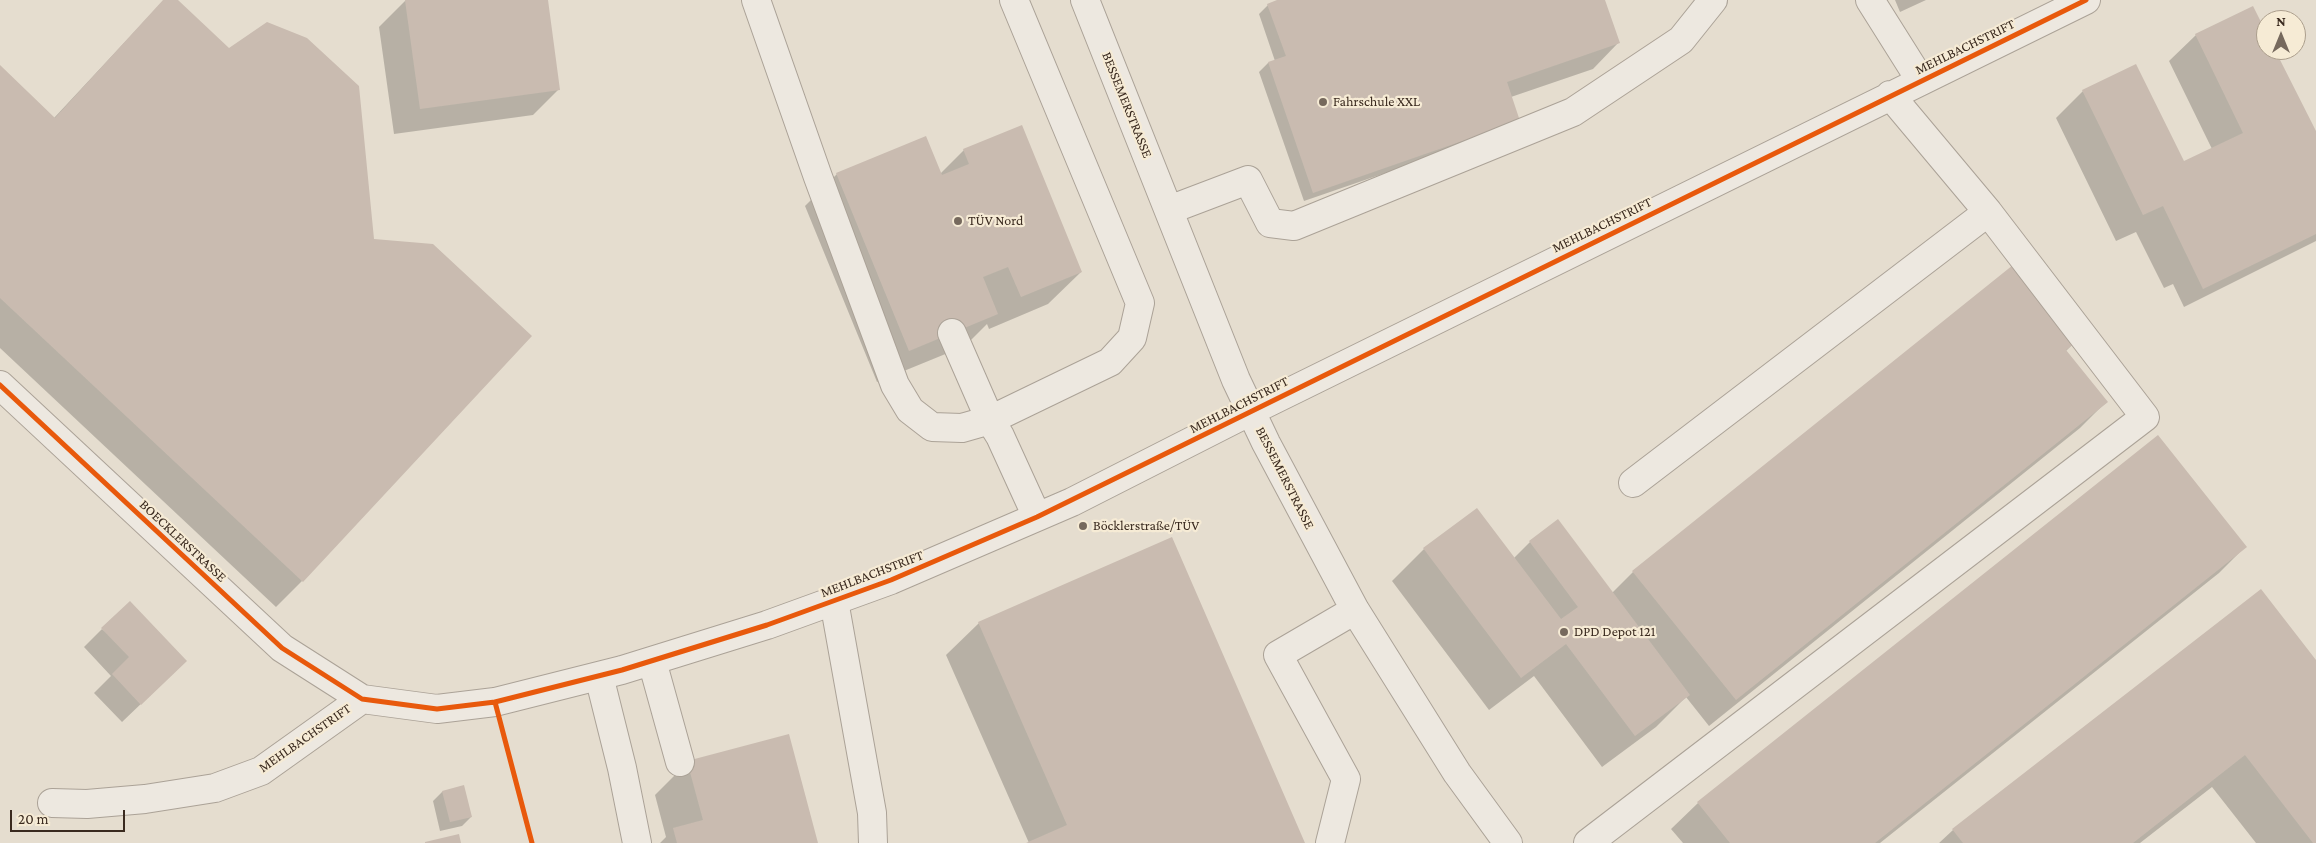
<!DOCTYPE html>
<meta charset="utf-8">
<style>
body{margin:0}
#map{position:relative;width:2316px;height:843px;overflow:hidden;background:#e5ddcf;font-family:"Crimson Pro",serif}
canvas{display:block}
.north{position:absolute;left:2256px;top:10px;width:50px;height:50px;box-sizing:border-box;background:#f6ebd5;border:1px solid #ab9e8c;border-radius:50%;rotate:0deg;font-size:14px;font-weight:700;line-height:20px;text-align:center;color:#3a2a1f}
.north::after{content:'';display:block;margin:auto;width:18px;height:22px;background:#76695d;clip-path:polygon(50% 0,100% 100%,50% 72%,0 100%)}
.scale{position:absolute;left:10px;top:810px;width:115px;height:22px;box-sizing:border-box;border:2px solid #3a2a1f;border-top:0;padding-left:6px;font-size:15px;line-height:18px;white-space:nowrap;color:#3a2a1f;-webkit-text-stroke:4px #f6ebd5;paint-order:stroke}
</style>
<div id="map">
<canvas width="2316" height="843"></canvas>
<div class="north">N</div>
<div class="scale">20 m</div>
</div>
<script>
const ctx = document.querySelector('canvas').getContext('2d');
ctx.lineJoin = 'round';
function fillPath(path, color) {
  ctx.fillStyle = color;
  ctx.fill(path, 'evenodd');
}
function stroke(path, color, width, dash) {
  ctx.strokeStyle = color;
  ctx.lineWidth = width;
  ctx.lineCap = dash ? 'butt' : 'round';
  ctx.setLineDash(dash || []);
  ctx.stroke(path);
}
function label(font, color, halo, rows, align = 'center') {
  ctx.font = font + ' "Crimson Pro",serif';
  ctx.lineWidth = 4.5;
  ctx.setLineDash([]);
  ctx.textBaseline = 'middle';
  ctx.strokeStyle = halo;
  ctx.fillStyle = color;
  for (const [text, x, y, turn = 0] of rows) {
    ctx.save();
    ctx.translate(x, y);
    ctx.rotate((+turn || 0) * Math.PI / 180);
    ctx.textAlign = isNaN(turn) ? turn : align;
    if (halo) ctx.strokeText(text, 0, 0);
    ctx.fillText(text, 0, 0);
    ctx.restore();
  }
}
fillPath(new Path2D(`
 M164,0H177L302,581L276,607L0,348V67L54,118Z
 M412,0H547L559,89L533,115L394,134L379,27L405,1Z
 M1281,0H1604L1619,42L1593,69L1511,97L1510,130L1304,201L1259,72L1268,63L1275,61L1259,14L1268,5Z
 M1895,0H1926L1900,12Z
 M2266,34V50H2274L2316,133V241L2184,307L2173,284L2164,288L2136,232L2116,241L2056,118L2083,91L2136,66L2183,163L2212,149L2169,61L2196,35Z
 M964,150L1081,272L1048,304L989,329L987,324L965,346L877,382L805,206L837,174H940Z
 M2074,343L2066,351L2106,402L2080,428L1709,726L1686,697L1656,727L1602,767L1534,676L1489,710L1392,581L1424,549L1477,510L1514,558L1530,542L1557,521L1612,593L1633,572Z
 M2245,547L2219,573L1880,843H1683L1671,829L1698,803Z
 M979,623L1304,843H1029L946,655Z
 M102,629L167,679L122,722L94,693L111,676L84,647Z
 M2316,662V843H2256L2212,787L2140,843H1939L1953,830Z
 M688,762L816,843H660L666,837L655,795Z
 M463,786L471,817L462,826L440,831L433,801L442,792Z`), '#0003');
fillPath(new Path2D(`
 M163,0H178L229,48L267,22L307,38L359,86L374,239L433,244L532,336L303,582L0,298V65L55,118Z
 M405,0H548L560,90L420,109Z
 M1277,0H1605L1620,43L1507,82L1520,121L1313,193L1268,62L1286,56L1267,4Z
 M2253,6L2266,32V50H2275L2316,131V234L2203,289L2163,206L2143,215L2082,90L2136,64L2184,161L2243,133L2195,34Z
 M1022,125L1082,272L1021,297L1008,267L983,277L998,314L909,351L836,173L926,136L942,175L969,164L963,149Z
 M2013,265L2075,343L2066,350L2108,402L1736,700L1632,571Z
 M2158,435L2247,547L1875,843H1730L1697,802Z
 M1477,508L1561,619L1578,607L1529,541L1558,519L1690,695L1635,736L1566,644L1521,678L1423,548Z
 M1172,537L1305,843H1026L1067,825L978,622Z
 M2261,589L2316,660V843H2313L2245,755L2133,843H1963L1952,829Z
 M130,601L187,661L141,705L112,674L129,657L101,628Z
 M789,734L818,843H677L673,828L703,820L687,761Z
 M464,785L472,817L450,822L442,791Z
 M459,834L461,843H425V842Z`), '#c9bbb0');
const minor = new Path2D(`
 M756,0L818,177L895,385L910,410L932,427L962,428L990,420L1110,362L1132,338L1140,303L1014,0
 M1085,0L1236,380L1266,443L1355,610L1457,773L1508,843
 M1870,0L1921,81
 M1169,210L1248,180L1270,223L1294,226L1573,112L1681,40L1713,0
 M952,333L990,420L1000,436L1037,517
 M0,385L282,648L362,699
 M1633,483L1988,212
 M834,601L872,813L873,843
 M652,661L680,762
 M599,676L622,768L637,843
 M52,803L87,804L145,799L215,788L261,771L362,699L437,709L495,702L622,670L767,625L891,580L1072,502L1251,411L2086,0
 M1330,843L1346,779L1278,655L1355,610
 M1588,843L2145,417L1988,212L1890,95`);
stroke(minor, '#aba297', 30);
stroke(minor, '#ede8e0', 28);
stroke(new Path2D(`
 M0,385L282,648L362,699L437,709L495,702L622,670L767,625L891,580L1037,517L2086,0
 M495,702L532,843`), '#e8590c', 5);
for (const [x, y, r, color] of [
 [1323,102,5,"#76695d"],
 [958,221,5,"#76695d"],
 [1083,526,5,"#76695d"],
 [1564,632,5,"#76695d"]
]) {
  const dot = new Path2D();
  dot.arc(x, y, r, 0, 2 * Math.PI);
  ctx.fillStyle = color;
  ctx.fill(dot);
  stroke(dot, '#f6ebd5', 2);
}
label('14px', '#3a2a1f', '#f6ebd5', [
 ["MEHLBACHSTRIFT",1965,47,-26],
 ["BESSEMERSTRASSE",1127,105,68],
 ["MEHLBACHSTRIFT",1602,225,-26],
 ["MEHLBACHSTRIFT",1239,405,-27],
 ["BESSEMERSTRASSE",1285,478,63],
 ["BOECKLERSTRASSE",183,541,43],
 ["MEHLBACHSTRIFT",872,574,-21],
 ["MEHLBACHSTRIFT",305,738,-35]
]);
label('14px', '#3a2a1f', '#f6ebd5', [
 ["Fahrschule XXL",1333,102],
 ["TÜV Nord",968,221],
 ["Böcklerstraße/TÜV",1093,526],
 ["DPD Depot 121",1574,632]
], 'left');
</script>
